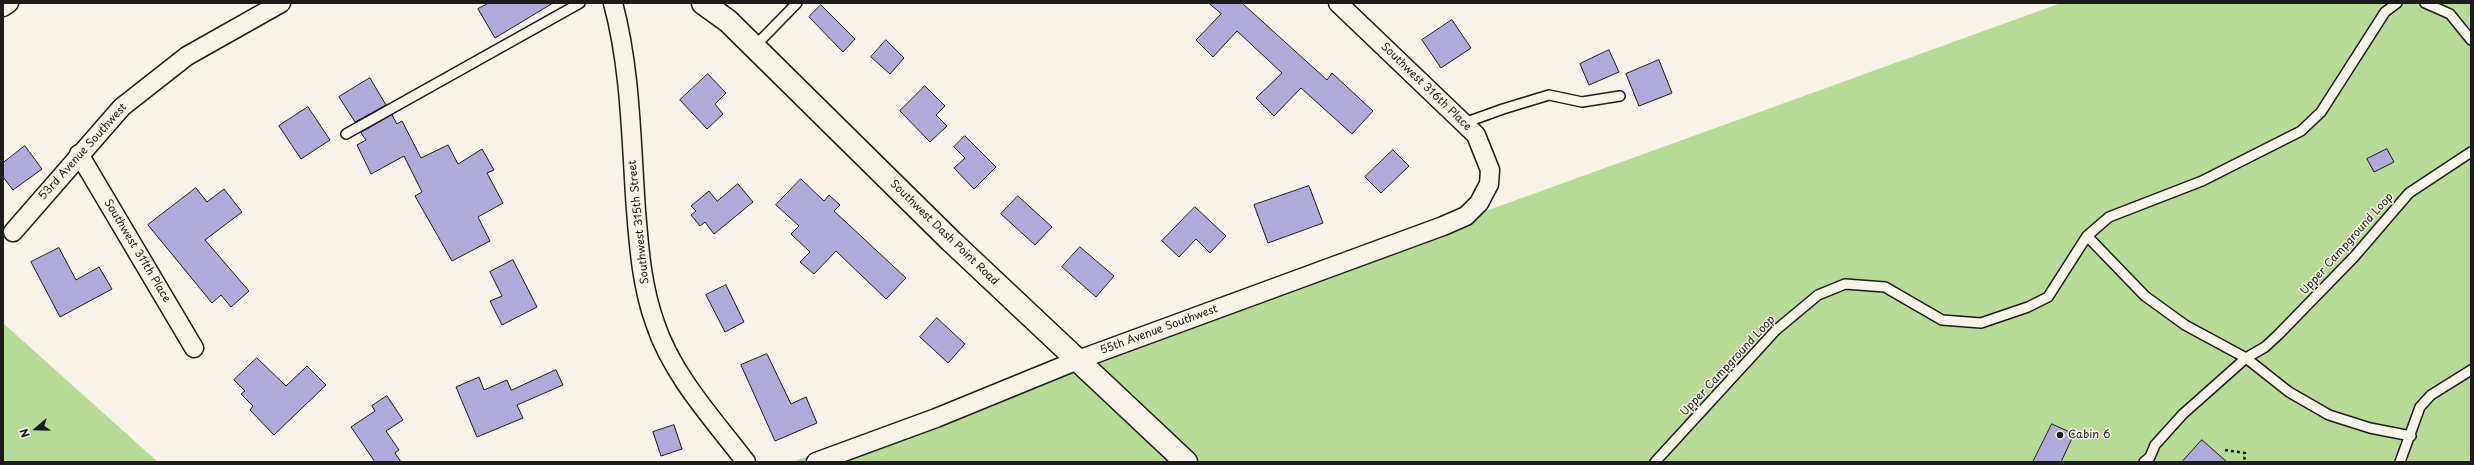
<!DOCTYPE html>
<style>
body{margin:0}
#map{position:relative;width:2474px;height:465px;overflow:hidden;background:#f7f3e8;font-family:"Playpen Sans",sans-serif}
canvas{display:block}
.frame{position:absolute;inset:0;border:4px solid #1c1c1c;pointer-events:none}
.north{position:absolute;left:16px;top:409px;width:40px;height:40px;-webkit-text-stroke:3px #f7f3e8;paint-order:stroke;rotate:250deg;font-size:11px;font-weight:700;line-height:16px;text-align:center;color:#1c1c1c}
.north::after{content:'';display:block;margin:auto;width:14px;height:18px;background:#1c1c1c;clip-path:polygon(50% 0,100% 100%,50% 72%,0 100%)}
</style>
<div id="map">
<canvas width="2474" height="465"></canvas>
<div class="frame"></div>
<div class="north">N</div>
</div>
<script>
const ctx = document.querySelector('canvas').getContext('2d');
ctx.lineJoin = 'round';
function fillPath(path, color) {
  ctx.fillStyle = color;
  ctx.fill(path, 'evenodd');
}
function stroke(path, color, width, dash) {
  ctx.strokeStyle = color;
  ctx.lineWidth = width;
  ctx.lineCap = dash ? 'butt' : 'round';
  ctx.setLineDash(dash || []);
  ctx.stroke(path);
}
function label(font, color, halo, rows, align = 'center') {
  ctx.font = font + ' "Playpen Sans",sans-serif';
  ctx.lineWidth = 3;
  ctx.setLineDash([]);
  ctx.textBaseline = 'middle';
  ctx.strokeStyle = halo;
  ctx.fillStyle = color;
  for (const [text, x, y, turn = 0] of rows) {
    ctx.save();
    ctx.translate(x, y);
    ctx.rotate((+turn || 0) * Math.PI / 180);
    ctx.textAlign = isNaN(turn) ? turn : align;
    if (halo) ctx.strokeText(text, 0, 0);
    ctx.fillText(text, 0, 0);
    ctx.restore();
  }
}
fillPath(new Path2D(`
 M2061,3H2471V462H792Z
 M3,323L158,462H3Z`), '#b7db96');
const building = new Path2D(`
 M489,3H553L495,38L478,9Z
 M1209,3H1242L1327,80L1332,73L1373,111L1352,134L1301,88L1274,116L1256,98L1282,73L1237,31L1213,57L1196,40L1221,14Z
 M821,5L855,39L843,52L809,17Z
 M1452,20L1471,48L1441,68L1422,40Z
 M886,40L904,58L890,74L871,57Z
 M1609,50L1619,72L1589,85L1580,64Z
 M1659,60L1672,93L1639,106L1626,74Z
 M708,74L726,93L715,104L723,114L707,129L680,100Z
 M370,78L386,105L355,122L339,97Z
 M925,86L945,106L936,115L947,126L930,142L900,111Z
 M308,107L330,140L301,159L279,126Z
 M392,115L397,124L402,121L421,158L448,145L458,164L482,149L494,170L487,173L503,203L478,217L490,241L452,261L415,196L422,192L404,156L371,174L357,145L366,140L361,133Z
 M965,136L996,167L974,189L954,168L965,158L954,147Z
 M25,146L42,169L13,190L3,177V163Z
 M2387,149L2394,162L2374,172L2367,159Z
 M1393,150L1409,166L1381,193L1365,177Z
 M801,179L824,201L829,195L840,205L834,211L906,278L886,299L836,251L814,274L800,262L810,252L791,234L799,226L776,205Z
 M738,184L753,202L714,234L705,222L700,226L691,215L696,211L691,206L709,191L717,201Z
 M1309,186L1323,223L1268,243L1254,205Z
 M196,188L207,202L224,189L242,212L205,240L249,291L231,307L221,295L212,303L148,225Z
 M1018,196L1052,227L1035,245L1001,214Z
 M1195,207L1226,236L1210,253L1196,239L1179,257L1162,241Z
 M1080,247L1114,276L1096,297L1062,267Z
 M59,248L76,280L99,267L112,289L60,317L31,262Z
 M513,260L537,307L502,325L490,301L502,296L490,272Z
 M726,285L744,322L725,332L706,295Z
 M937,318L965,344L948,363L920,337Z
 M767,354L791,404L806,397L817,423L775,441L741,365Z
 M257,358L286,386L307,366L326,385L274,435L250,410L253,406L241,394L245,391L234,380Z
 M556,370L563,385L517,405L523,418L477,437L456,387L479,377L484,390L507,380L511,390Z
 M387,396L403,420L386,431L399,450L395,453L401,462H375L351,427L375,411L372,406Z
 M2052,424L2074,434L2061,462H2033Z
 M674,425L682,449L661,456L653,432Z
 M2202,440L2227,462H2182Z`);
fillPath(building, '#b0aadb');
stroke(building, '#1c1c1c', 1);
const lane = new Path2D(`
 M2425,3L2450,14L2471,40
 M754,47L797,3
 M1464,123L1503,109L1549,95L1582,102L1620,96
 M346,134L580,3
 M2087,236L2145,296L2185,325L2246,358L2289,392L2329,415L2370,428L2411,436
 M1655,462L1776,330L1818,295L1845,284L1885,287L1942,320L1981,323L2028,307L2048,297L2087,236L2109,217L2202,181L2301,131L2321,112L2385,12L2397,3
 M2144,462L2150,457L2155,445L2183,414L2246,358L2265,347L2278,335L2354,257L2409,193L2471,152
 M2400,462L2420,407L2431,395L2471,370`);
const street = new Path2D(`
 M613,3C631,70 631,141 636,210C639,248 642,287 655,323C672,375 713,419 746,462
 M3,7L9,3
 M79,154L194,348
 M13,232L122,107L187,56L281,3
 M816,462L936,418L1078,360L1443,226L1466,216L1479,203L1489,184L1490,170L1476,135L1338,3`);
const secondary = new Path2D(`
 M703,3L728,21L951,241L1186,462`);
stroke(lane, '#1c1c1c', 12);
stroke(street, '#1c1c1c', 21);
stroke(secondary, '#1c1c1c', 25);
stroke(new Path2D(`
 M2225,450L2245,453L2244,462`), '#1c1c1c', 2.5, [3, 3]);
stroke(lane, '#f7f3e8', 9);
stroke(street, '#f7f3e8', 18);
stroke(secondary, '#f7f3e8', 22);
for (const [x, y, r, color] of [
 [2060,435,4,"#1c1c1c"]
]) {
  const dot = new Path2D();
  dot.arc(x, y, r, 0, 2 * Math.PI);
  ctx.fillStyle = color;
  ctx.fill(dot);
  stroke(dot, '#f7f3e8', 1.5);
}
label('11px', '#1c1c1c', '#f7f3e8', [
 ["Southwest 316th Place",1426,87,44],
 ["53rd Avenue Southwest",83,152,-48],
 ["Southwest 315th Street",639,222,-96],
 ["Southwest Dash Point Road",944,233,44],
 ["Upper Campground Loop",2347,244,-48],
 ["Southwest 311th Place",137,251,59],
 ["55th Avenue Southwest",1159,330,-20],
 ["Upper Campground Loop",1728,366,-47]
]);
label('11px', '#1c1c1c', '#f7f3e8', [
 ["Cabin 6",2068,435]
], 'left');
</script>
